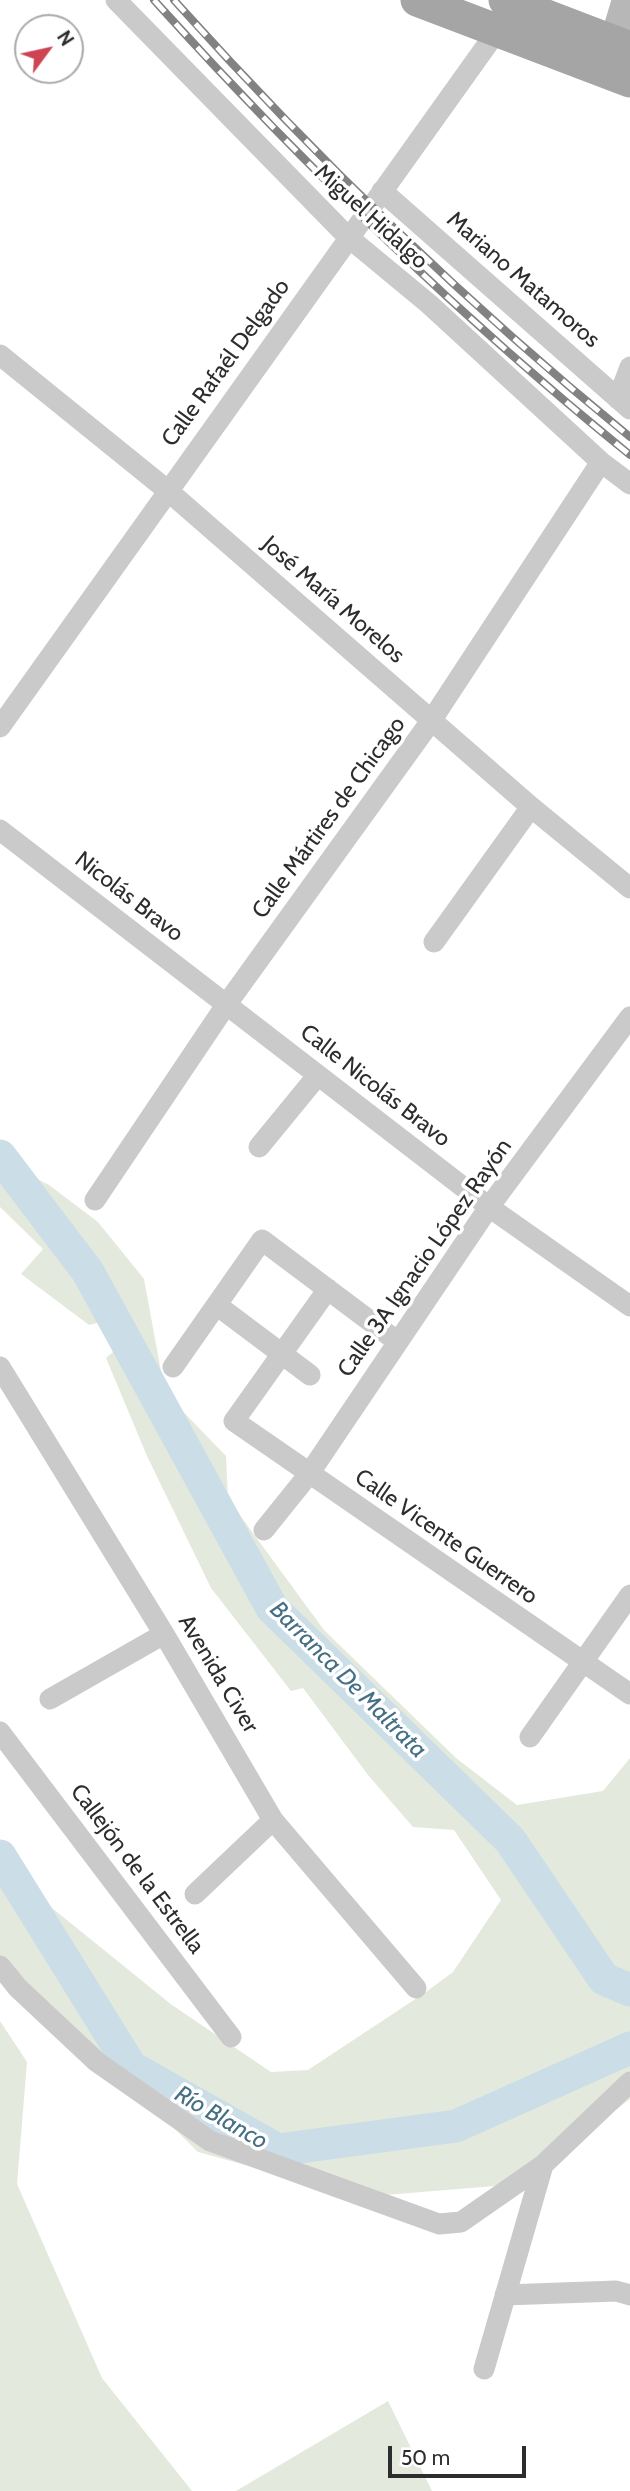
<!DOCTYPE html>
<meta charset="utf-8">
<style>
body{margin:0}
#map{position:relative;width:630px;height:2491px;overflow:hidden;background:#fff;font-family:Cabin,sans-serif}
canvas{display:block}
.north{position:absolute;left:14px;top:14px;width:70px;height:70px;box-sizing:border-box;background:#fff;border:2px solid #ababab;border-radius:50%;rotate:57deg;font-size:19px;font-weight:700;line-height:28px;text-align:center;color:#2d2d2d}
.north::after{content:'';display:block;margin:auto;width:24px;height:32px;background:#cf4453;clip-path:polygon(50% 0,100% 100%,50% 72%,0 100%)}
.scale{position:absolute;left:388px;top:2446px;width:138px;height:32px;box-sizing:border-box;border:4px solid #2d2d2d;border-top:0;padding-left:9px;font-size:21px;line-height:24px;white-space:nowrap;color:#2d2d2d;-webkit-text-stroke:5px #fff;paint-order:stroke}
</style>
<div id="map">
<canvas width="630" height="2491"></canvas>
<div class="north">N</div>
<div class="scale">50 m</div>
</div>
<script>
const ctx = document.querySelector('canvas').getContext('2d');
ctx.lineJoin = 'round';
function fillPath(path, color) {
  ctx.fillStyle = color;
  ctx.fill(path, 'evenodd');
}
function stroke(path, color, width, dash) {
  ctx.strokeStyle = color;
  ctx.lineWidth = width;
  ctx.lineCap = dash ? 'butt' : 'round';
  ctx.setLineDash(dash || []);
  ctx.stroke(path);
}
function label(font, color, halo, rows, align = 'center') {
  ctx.font = font + ' Cabin,sans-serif';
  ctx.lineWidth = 7;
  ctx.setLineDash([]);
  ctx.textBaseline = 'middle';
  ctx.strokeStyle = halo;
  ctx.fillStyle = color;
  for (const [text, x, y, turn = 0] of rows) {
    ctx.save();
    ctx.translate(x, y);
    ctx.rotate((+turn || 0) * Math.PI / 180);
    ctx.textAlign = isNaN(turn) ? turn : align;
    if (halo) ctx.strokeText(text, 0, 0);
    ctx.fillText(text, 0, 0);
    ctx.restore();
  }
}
fillPath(new Path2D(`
 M0,1160L49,1185L98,1222L144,1279L165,1393L226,1456L228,1499L324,1630L456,1758L517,1805L603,1791L630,1758V2099L519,2184L361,2197L198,2152L82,2036L0,1970V1866L172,2005L271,2072L308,2070L426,1992L453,1972L501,1900L454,1830L413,1827L368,1775L303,1688L291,1691L211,1588L147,1456L106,1358L119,1347L112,1319L89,1325L21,1274L43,1249L0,1207Z
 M0,2021L27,2062L17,2184L102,2378L192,2491H0Z
 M388,2401L432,2491H236Z`), '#e4e9dd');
stroke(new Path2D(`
 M0,1156L88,1272L272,1608L510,1840L604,1979L630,1990
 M0,1856L131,2067L278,2150L456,2126L630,2048`), '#cbdde7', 33);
stroke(new Path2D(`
 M116,0L348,237L429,304L601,462L630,484
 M382,191L630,409
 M0,355L167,490L531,807L630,888
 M618,399L630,367
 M0,727L497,31
 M0,830L489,1207L630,1306
 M434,942L531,807
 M259,1147L318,1075
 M95,1200L226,1005L431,721L601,462
 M328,1289L234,1421L630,1694
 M218,1306L310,1375
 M0,1367L164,1634L273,1820L416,1988
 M173,1367L262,1240L398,1342
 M264,1530L309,1474L489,1207L630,1017
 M50,1699L164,1634
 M0,1732L231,2037
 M530,1737L630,1595
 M195,1894L273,1820
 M0,1966L18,1988L97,2062L210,2141L439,2224L461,2222L543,2165L630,2082
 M505,2295L616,2291L630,2295
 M484,2369L543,2165`), '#cacaca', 21);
stroke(new Path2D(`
 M608,63L627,0`), '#b7b7b7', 30);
stroke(new Path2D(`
 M417,0L630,81
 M505,0L630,48`), '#a5a5a5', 33);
const rail = new Path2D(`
 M154,0C301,163 460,317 630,455
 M174,0C314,156 467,304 630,437`);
stroke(rail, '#828282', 8);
stroke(rail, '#fff', 5, [16]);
label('23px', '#2d2d2d', '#fff', [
 ["Miguel Hidalgo",371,217,42],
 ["Mariano Matamoros",523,280,41],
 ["Calle Rafaél Delgado",226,363,-54],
 ["José María Morelos",333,600,41],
 ["Calle Mártires de Chicago",329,818,-54],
 ["Nicolás Bravo",129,897,38],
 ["Calle Nicolás Bravo",375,1086,38],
 ["Calle 3A Ignacio López Rayón",425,1258,-55],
 ["Calle Vicente Guerrero",446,1537,35],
 ["Avenida Civer",218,1674,59],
 ["Callejón de la Estrella",137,1869,53]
]);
label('italic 24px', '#456f85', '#fff', [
 ["Barranca De Maltrata",348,1680,45],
 ["Río Blanco",221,2118,30]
]);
</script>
